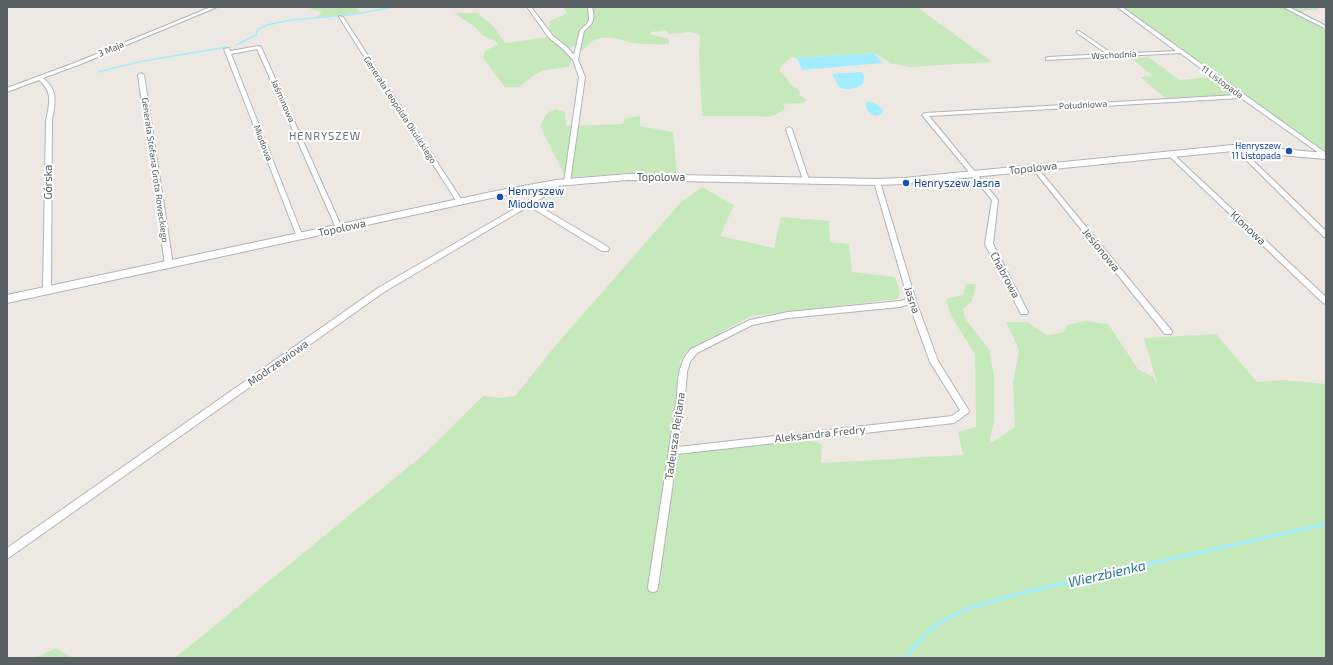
<!DOCTYPE html>
<meta charset="utf-8">
<style>
body{margin:0}
#map{position:relative;width:1333px;height:665px;overflow:hidden;background:#eee8e2;font-family:"Exo 2",sans-serif}
canvas{display:block}
.frame{position:absolute;inset:0;border:8px solid #5a6164;pointer-events:none}
</style>
<div id="map">
<canvas width="1333" height="665"></canvas>
<div class="frame"></div>
</div>
<script>
const ctx = document.querySelector('canvas').getContext('2d');
ctx.lineJoin = 'round';
function fillPath(path, color) {
  ctx.fillStyle = color;
  ctx.fill(path, 'evenodd');
}
function stroke(path, color, width, dash) {
  ctx.strokeStyle = color;
  ctx.lineWidth = width;
  ctx.lineCap = dash ? 'butt' : 'round';
  ctx.setLineDash(dash || []);
  ctx.stroke(path);
}
function label(font, color, halo, rows, align = 'center') {
  ctx.font = font + ' "Exo 2",sans-serif';
  ctx.lineWidth = 4;
  ctx.setLineDash([]);
  ctx.textBaseline = 'middle';
  ctx.strokeStyle = halo;
  ctx.fillStyle = color;
  for (const [text, x, y, turn = 0] of rows) {
    ctx.save();
    ctx.translate(x, y);
    ctx.rotate((+turn || 0) * Math.PI / 180);
    ctx.textAlign = isNaN(turn) ? turn : align;
    if (halo) ctx.strokeText(text, 0, 0);
    ctx.fillText(text, 0, 0);
    ctx.restore();
  }
}
fillPath(new Path2D(`
 M310,7H356L360,12L343,15L317,17L321,13V12L311,9Z
 M563,7H917L991,61V62L910,67L893,64L874,53L797,58L792,57L782,65L779,71L787,78L790,84L799,90L800,95L807,100L803,103L783,104L785,108C778,114 767,120 757,116H702L699,54L700,35L691,32L669,34L666,30L651,32L650,34L669,39V44C657,45 646,44 634,43C620,40 609,34 594,40C590,42 586,48 582,51L579,50L576,45L566,50L571,61L569,67L545,70L534,75L519,87H505L483,58L485,51L498,44L494,40L482,35L475,27L454,13H478L494,27L505,43L549,37L555,40L549,30L550,21L567,13Z
 M1121,7H1319L1317,10H1306L1302,12L1322,23L1315,24L1326,31V154Z
 M1148,57L1180,80L1211,77L1236,95L1169,101L1140,77L1153,76L1131,58Z
 M555,109L565,112L566,126L623,124L625,118L640,116V126L673,132L677,173H628L566,178L540,126L546,114Z
 M702,187L734,205L720,236L774,248L781,217L829,221L830,242L849,244L852,272L895,277L900,291L898,299L751,316L688,350L680,361L679,396L671,453L799,437L822,444L821,463L963,455L958,432L976,427L975,354L951,316L946,299L963,295L966,284H976L972,301L963,309L966,320L989,349L994,376V421L989,444L1015,427L1013,383L1019,350L1006,322H1027L1047,335L1063,333L1067,325L1085,321L1108,324L1138,369L1153,377L1158,386L1144,338L1216,334L1257,382L1283,380L1326,384V658H175L423,455L483,396L501,398L515,396L556,345L681,202Z
 M56,648L73,658H35Z`), '#c6e9bb');
fillPath(new Path2D(`
 M874,53L882,63L802,70L797,58Z
 M861,72L864,76L863,84C855,89 849,90 840,88L832,74Z
 M868,102C875,102 878,105 883,110L882,114C871,118 868,113 865,104Z`), '#a1edff');
stroke(new Path2D(`
 M236,45L256,35L258,29L267,25L290,20L349,15L394,7
 M98,72L138,62L227,47`), '#a1edff', 1.5);
stroke(new Path2D(`
 M905,658L927,632L941,622L969,608L1021,593L1326,524`), '#a1edff', 3);
const street = new Path2D(`
 M211,7H217L81,64L43,78C59,91 55,103 52,121L51,290L47,293L44,292L43,290L46,121C49,104 54,93 39,80L7,92V88L77,62Z
 M527,7H531L553,36L567,47L574,55L580,30L587,24L589,20L588,7H592C595,18 594,24 584,31L578,60L585,77L570,182L567,184L564,182L579,77L573,60L563,49L549,38Z
 M1117,7H1122L1326,153V158L1241,98L929,116L998,200L993,244L1028,312L1027,314H1021L985,244L992,200L922,115L925,113L1237,95L1180,53L1046,60V58L1048,57L1107,54L1077,33V31H1079L1113,54L1176,51Z
 M1283,7H1289L1326,26V29Z
 M339,16L343,17L463,202L462,203L460,204L457,202L339,17Z
 M259,46L261,47L342,228L341,230H339L336,228L257,49L231,54L303,237L300,239L297,237L224,49L229,48L230,51Z
 M141,73L144,75L173,265L169,267L165,265L138,75Z
 M789,127L792,129L809,180L808,181L806,182L803,180L786,129Z
 M1237,146L1239,147L1326,231V237H1324L1235,149L1234,148Z
 M1170,152L1172,153L1326,297V304L1323,303L1168,155V153Z
 M1034,165L1036,166L1171,330L1172,332L1171,334H1165L1032,168V166Z
 M877,180L880,182L916,301L938,361L968,409L969,411L968,413L954,423L677,454L658,587L657,591L653,592L649,591L648,587L677,397C678,379 678,363 691,349L750,320L788,312L900,301L908,299L874,182ZM909,304L930,362L960,410L952,416L678,447L685,397L687,372L690,362L697,353L752,325L788,318L900,307Z
 M556,181L559,183L557,189L534,203L608,247L609,249L608,251H602L529,206L384,292L7,559V548L378,288L552,187L553,183Z`);
const secondary = new Path2D(`
 M1233,145L1326,153V159L1233,151L904,184L877,185L628,180L556,186L496,197L7,303V295L496,191L556,180L628,174L877,179L904,178Z`);
stroke(street, '#b0b5b8', 2);
stroke(secondary, '#aeb5b9', 2);
fillPath(street, '#fff');
fillPath(secondary, '#fff');
for (const [x, y, r, color] of [
 [1289,151,4,"#1a4fb4"],
 [906,183,4,"#1a4fb4"],
 [500,197,4,"#1a4fb4"]
]) {
  const dot = new Path2D();
  dot.arc(x, y, r, 0, 2 * Math.PI);
  ctx.fillStyle = color;
  ctx.fill(dot);
  stroke(dot, '#fff', 1.5);
}
label('9px', '#5a6164', '#fff', [
 ["3 Maja",111,49,-23],
 ["Wschodnia",1114,55,-3],
 ["11 Listopada",1222,82,36],
 ["Jaśminowa",283,101,66],
 ["Południowa",1083,105,-3],
 ["Generała Leopolda Okulickiego",400,110,57],
 ["Miodowa",263,143,69],
 ["Generała Stefana Grota Roweckiego",155,170,82]
]);
label('9px', '#164399', '#fff', [
 ["Henryszew",1281,146],
 ["11 Listopada",1281,156]
], 'right');
ctx.letterSpacing = '1px';
label('11px', '#6b7376', '#fff', [
 ["HENRYSZEW",325,136]
]);
ctx.letterSpacing = '0px';
label('11px', '#5a6164', '#fff', [
 ["Topolowa",1033,168,-6],
 ["Topolowa",661,177],
 ["Górska",48,182,-90],
 ["Topolowa",342,228,-12],
 ["Klonowa",1248,228,43],
 ["Jesionowa",1101,250,51],
 ["Chabrowa",1005,275,62],
 ["Jasna",912,300,72],
 ["Modrzewiowa",278,363,-35],
 ["Aleksandra Fredry",820,434,-6],
 ["Tadeusza Rejtana",675,436,-82]
]);
label('11px', '#164399', '#fff', [
 ["Henryszew Jasna",914,183],
 ["Henryszew",508,191],
 ["Miodowa",508,204]
], 'left');
label('italic 14px', '#2d7995', '#fff', [
 ["Wierzbienka",1107,574,-13]
]);
</script>
